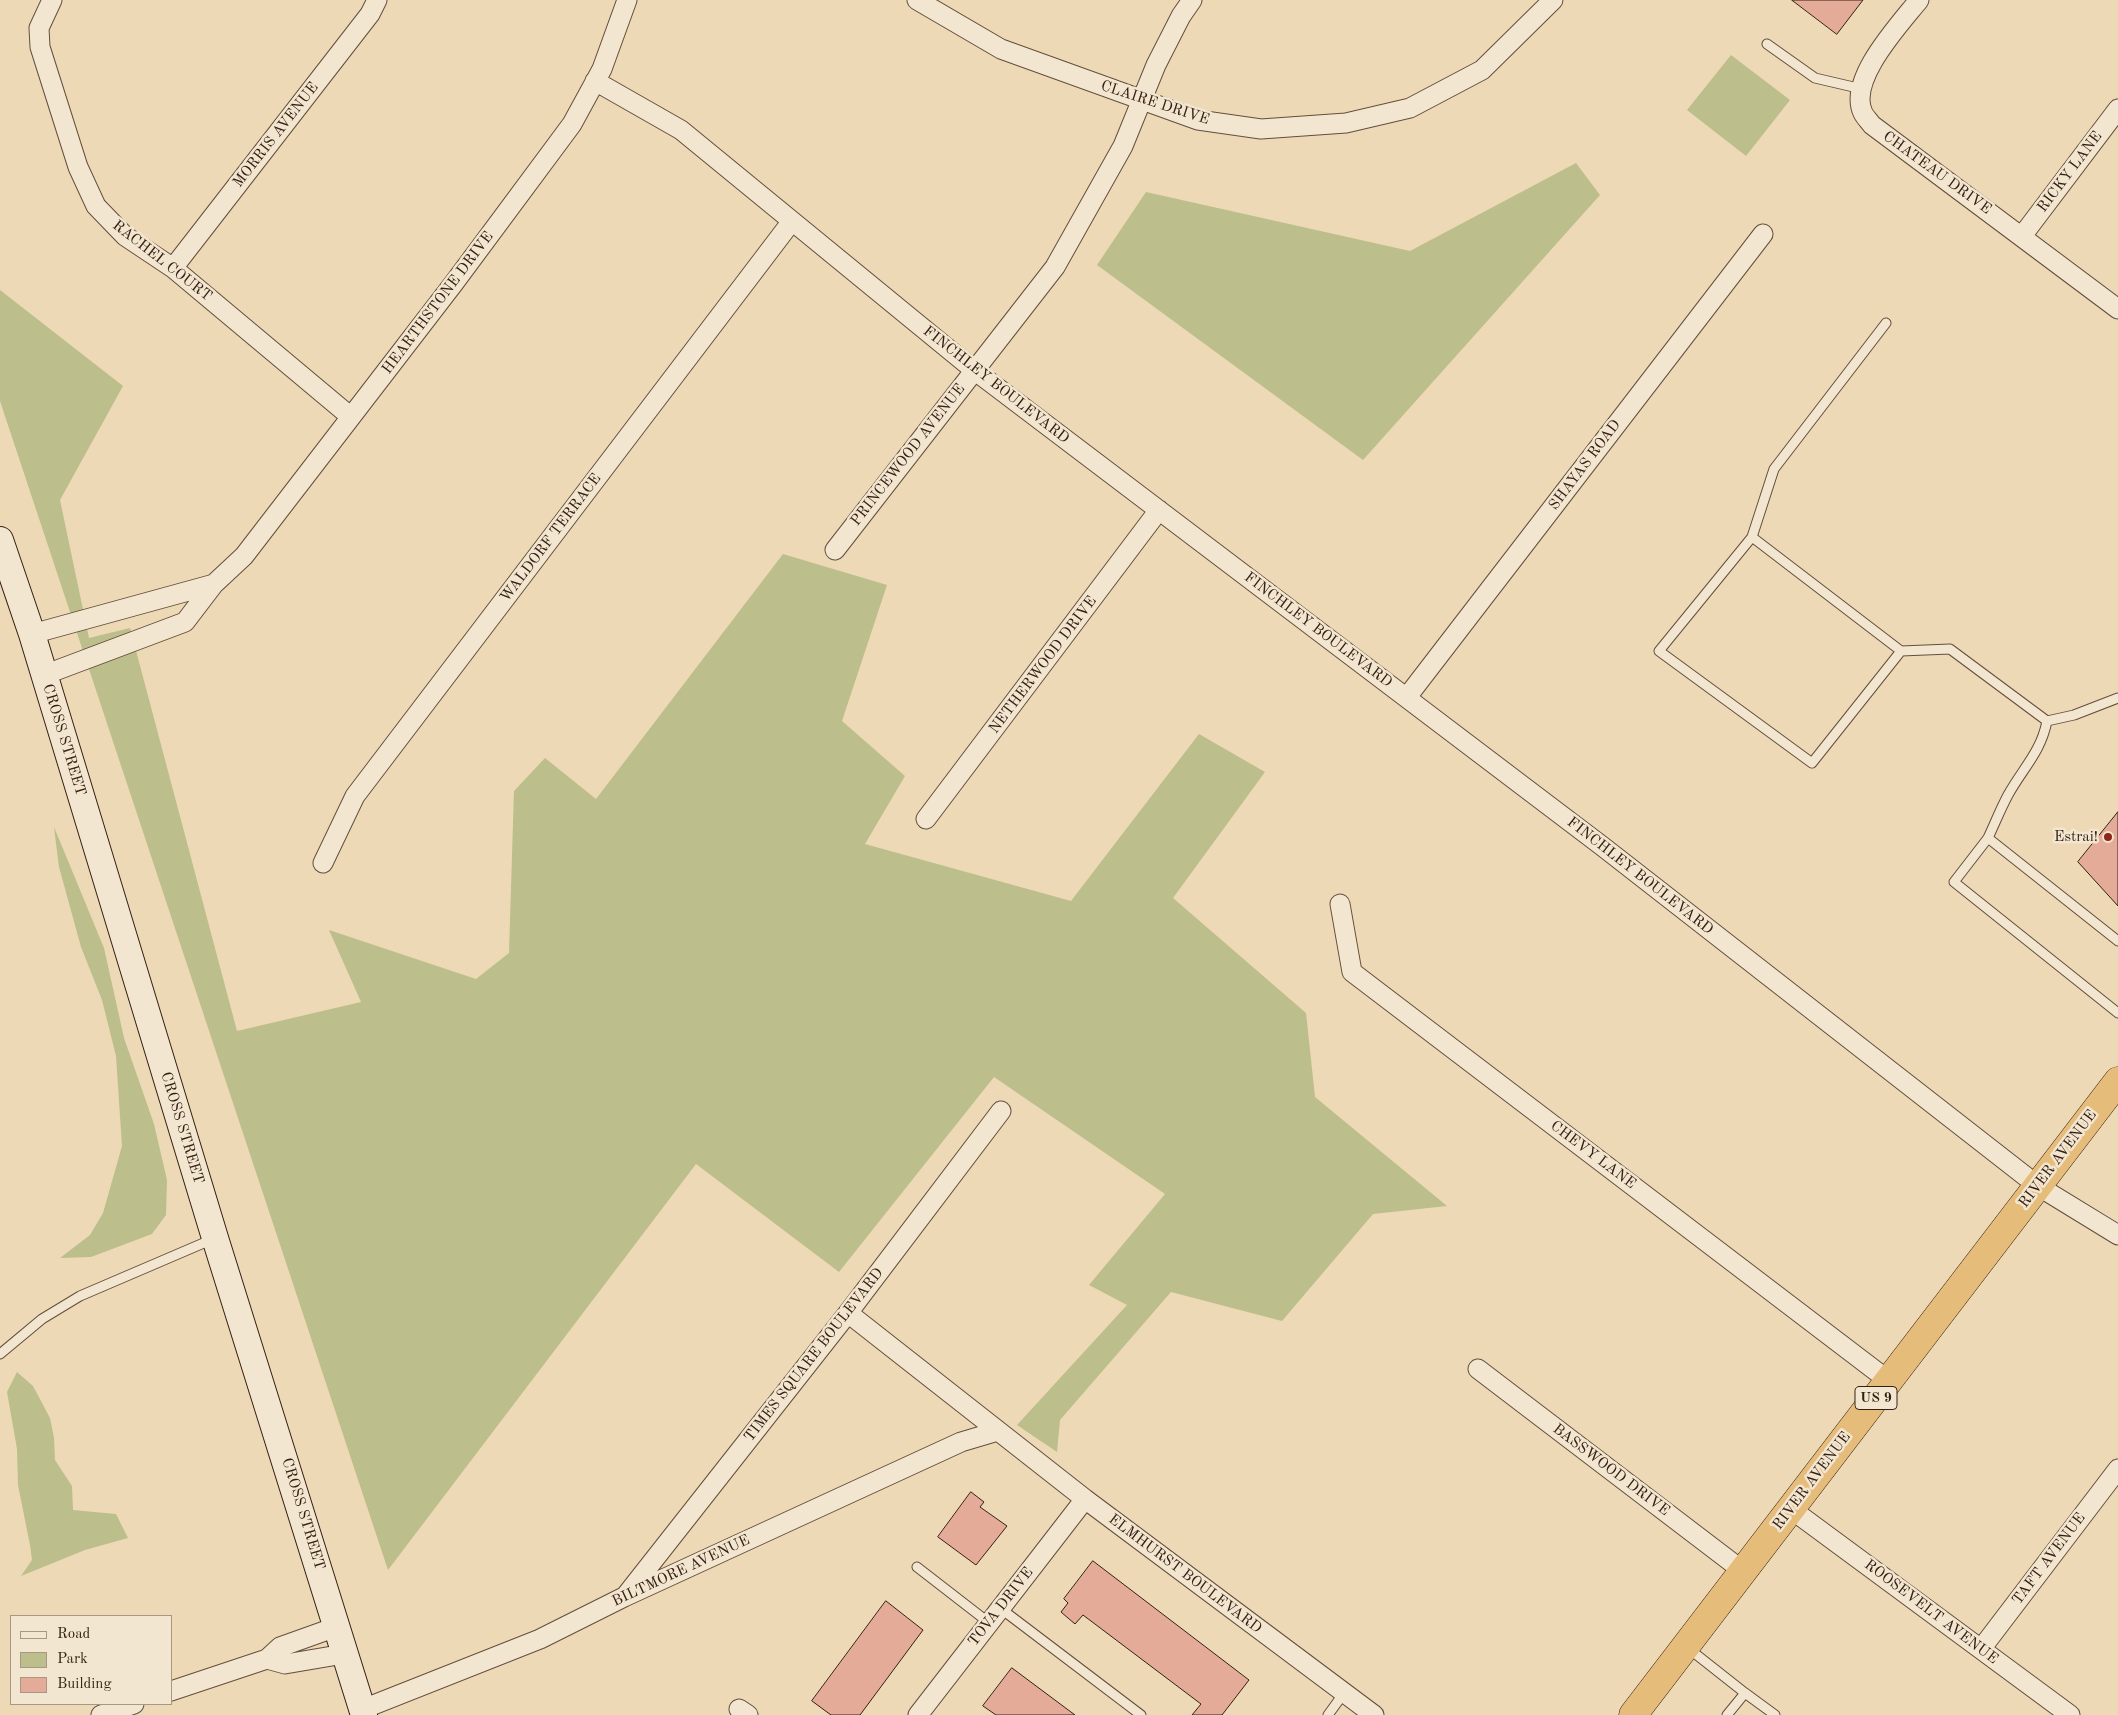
<!DOCTYPE html>
<style>
body{margin:0}
#map{position:relative;width:2118px;height:1715px;overflow:hidden;background:#edd9b6;font-family:"Old Standard TT",serif}
canvas{display:block}
.legend{position:absolute;left:10px;top:1615px;width:162px;height:90px;box-sizing:border-box;background:#f3e6d0;border:1px solid #a79785;margin:0;padding:6px 9px;list-style:none;font-size:15px;color:#352014}
.legend li{display:flex;align-items:center;gap:10px;height:25px}
.legend b{width:25px;border:1px solid #a79785}
</style>
<div id="map">
<canvas width="2118" height="1715"></canvas>
<ul class="legend">
<li><b style="height:6px;background:#f3e6d0"></b>Road</li>
<li><b style="height:14px;background:#bcbe8b"></b>Park</li>
<li><b style="height:14px;background:#e4ab99"></b>Building</li>
</ul>
</div>
<script>
const ctx = document.querySelector('canvas').getContext('2d');
ctx.lineJoin = 'round';
function fillPath(path, color) {
  ctx.fillStyle = color;
  ctx.fill(path, 'evenodd');
}
function stroke(path, color, width, dash) {
  ctx.strokeStyle = color;
  ctx.lineWidth = width;
  ctx.lineCap = dash ? 'butt' : 'round';
  ctx.setLineDash(dash || []);
  ctx.stroke(path);
}
function label(font, color, halo, rows, align = 'center') {
  ctx.font = font + ' "Old Standard TT",serif';
  ctx.lineWidth = 5;
  ctx.setLineDash([]);
  ctx.textBaseline = 'middle';
  ctx.strokeStyle = halo;
  ctx.fillStyle = color;
  for (const [text, x, y, turn = 0] of rows) {
    ctx.save();
    ctx.translate(x, y);
    ctx.rotate((+turn || 0) * Math.PI / 180);
    ctx.textAlign = isNaN(turn) ? turn : align;
    if (halo) ctx.strokeText(text, 0, 0);
    ctx.fillText(text, 0, 0);
    ctx.restore();
  }
}
fillPath(new Path2D(`
 M1731,55L1790,100L1746,156L1687,110Z
 M1576,163L1600,195L1363,460L1097,265L1146,192L1410,251Z
 M0,290L123,386L60,500L89,638L130,628L237,1031L361,1002L329,930L476,979L509,953L514,791L545,758L596,799L783,554L887,585L842,721L905,776L865,844L1071,901L1199,734L1265,772L1173,898L1306,1013L1315,1097L1447,1206L1373,1214L1282,1321L1171,1292L1060,1420L1057,1452L1017,1425L1127,1305L1089,1285L1165,1194L994,1077L839,1272L696,1164L388,1570L0,401Z
 M54,827L104,948L124,1038L154,1124L167,1180L166,1215L152,1234L91,1257L60,1258L90,1235L103,1213L122,1146L116,1056L102,1000L81,947L59,867Z
 M17,1372L33,1386L50,1418L54,1438L55,1460L72,1486L73,1510L116,1514L128,1538L85,1550L21,1576L32,1560L30,1545L18,1485L17,1449L7,1392Z`), '#bcbe8b');
const building = new Path2D(`
 M1792,0H1863L1837,34Z
 M2118,812V906L2078,862Z
 M971,1492L984,1502L980,1507L1007,1526L976,1565L938,1537Z
 M1093,1561L1249,1680L1222,1715H1192L1201,1704L1083,1615L1075,1624L1061,1612L1068,1603L1064,1599Z
 M886,1601L923,1630L860,1715H831L812,1701Z
 M1012,1668L1075,1715H996L983,1706Z`);
fillPath(building, '#e4ab99');
stroke(building, '#352014', 1);
const lane = new Path2D(`
 M1767,44L1815,78L1862,89
 M1886,323L1774,469L1752,537L1659,651L1812,763L1901,651
 M1752,537L1901,651L1950,649L2047,721L2074,715L2118,698
 M2047,721C2041,752 2023,768 2008,795C2001,808 1995,823 1988,838L2118,941
 M1988,838L1954,882L2118,1013
 M0,1354L42,1319L80,1296L213,1239
 M917,1567L988,1622
 M1000,1608L1141,1715
 M1688,1648L1745,1693
 M1328,1715L1344,1693
 M1727,1715L1745,1693L1775,1715`);
const street = new Path2D(`
 M52,0L39,28L40,47L78,167L96,206L125,236L173,268L351,417
 M917,0L1001,49L1198,120L1261,129L1346,123L1410,108L1482,70L1553,0
 M1919,0C1900,24 1847,80 1863,113C1865,117 1869,121 1872,125L2118,309
 M595,81L681,130L974,370L1602,846L2038,1186L2118,1235
 M2022,236L2118,109
 M173,268L370,14L377,0
 M835,550L1055,267L1123,146L1156,65L1181,16L1192,0
 M32,634L214,584
 M44,675L185,622L214,584L244,556L454,283L572,124L602,69L627,0
 M1407,697L1763,234
 M926,819L1159,510
 M323,863L355,796L792,221
 M1340,904L1352,972L1889,1381
 M848,1313L1085,1499L1374,1715
 M1478,1369L1743,1571
 M1791,1509L2070,1715
 M627,1594L848,1313L1001,1111
 M1981,1649L2118,1469
 M267,1659L285,1664L344,1654
 M171,1691L267,1659L280,1647L336,1627
 M363,1709L540,1639L624,1597L961,1442L998,1431
 M739,1709L748,1715
 M101,1715L134,1704
 M918,1715L1085,1499`);
const secondary = new Path2D(`
 M0,540L32,634L215,1238L364,1715`);
const highway = new Path2D(`
 M1633,1715L2118,1081`);
stroke(lane, '#634e3c', 11);
stroke(street, '#634e3c', 21);
stroke(secondary, '#352014', 28);
stroke(highway, '#352014', 29);
stroke(lane, '#f3e6d0', 9);
stroke(street, '#f3e6d0', 19);
stroke(secondary, '#f3e6d0', 26);
stroke(highway, '#e6bc7b', 28);
for (const [x, y, r, color] of [
 [2108,837,5,"#8f2418"]
]) {
  const dot = new Path2D();
  dot.arc(x, y, r, 0, 2 * Math.PI);
  ctx.fillStyle = color;
  ctx.fill(dot);
  stroke(dot, '#f3e6d0', 2);
}
for (const [x, y, w] of [
 [1876,1398,42]
]) {
  const box = new Path2D();
  box.roundRect(x - w / 2, y - 11.5, w, 23, 4);
  ctx.fillStyle = '#f3e6d0';
  ctx.fill(box);
  stroke(box, '#352014', 1);
}
label('bold 14px', '#352014', null, [
 ["US 9",1876,1398]
]);
label('15px', '#352014', '#f3e6d0', [
 ["CLAIRE DRIVE",1155,103,18],
 ["MORRIS AVENUE",276,135,-52],
 ["RICKY LANE",2070,172,-53],
 ["CHATEAU DRIVE",1937,173,36],
 ["RACHEL COURT",162,261,38],
 ["HEARTHSTONE DRIVE",438,303,-53],
 ["FINCHLEY BOULEVARD",996,385,38],
 ["PRINCEWOOD AVENUE",908,455,-52],
 ["SHAYAS ROAD",1585,465,-53],
 ["WALDORF TERRACE",551,538,-53],
 ["FINCHLEY BOULEVARD",1318,630,37],
 ["NETHERWOOD DRIVE",1043,665,-53],
 ["CROSS STREET",64,740,73],
 ["FINCHLEY BOULEVARD",1640,876,38],
 ["CROSS STREET",182,1128,73],
 ["CHEVY LANE",1593,1155,37],
 ["RIVER AVENUE",2058,1159,-53],
 ["TIMES SQUARE BOULEVARD",814,1355,-52],
 ["BASSWOOD DRIVE",1611,1470,37],
 ["RIVER AVENUE",1812,1481,-53],
 ["CROSS STREET",303,1514,73],
 ["TAFT AVENUE",2049,1559,-53],
 ["BILTMORE AVENUE",681,1571,-25],
 ["ELMHURST BOULEVARD",1185,1574,37],
 ["TOVA DRIVE",1001,1607,-52],
 ["ROOSEVELT AVENUE",1931,1612,37]
]);
label('15px', '#352014', '#f3e6d0', [
 ["Estrai!",2098,837]
], 'right');
</script>
